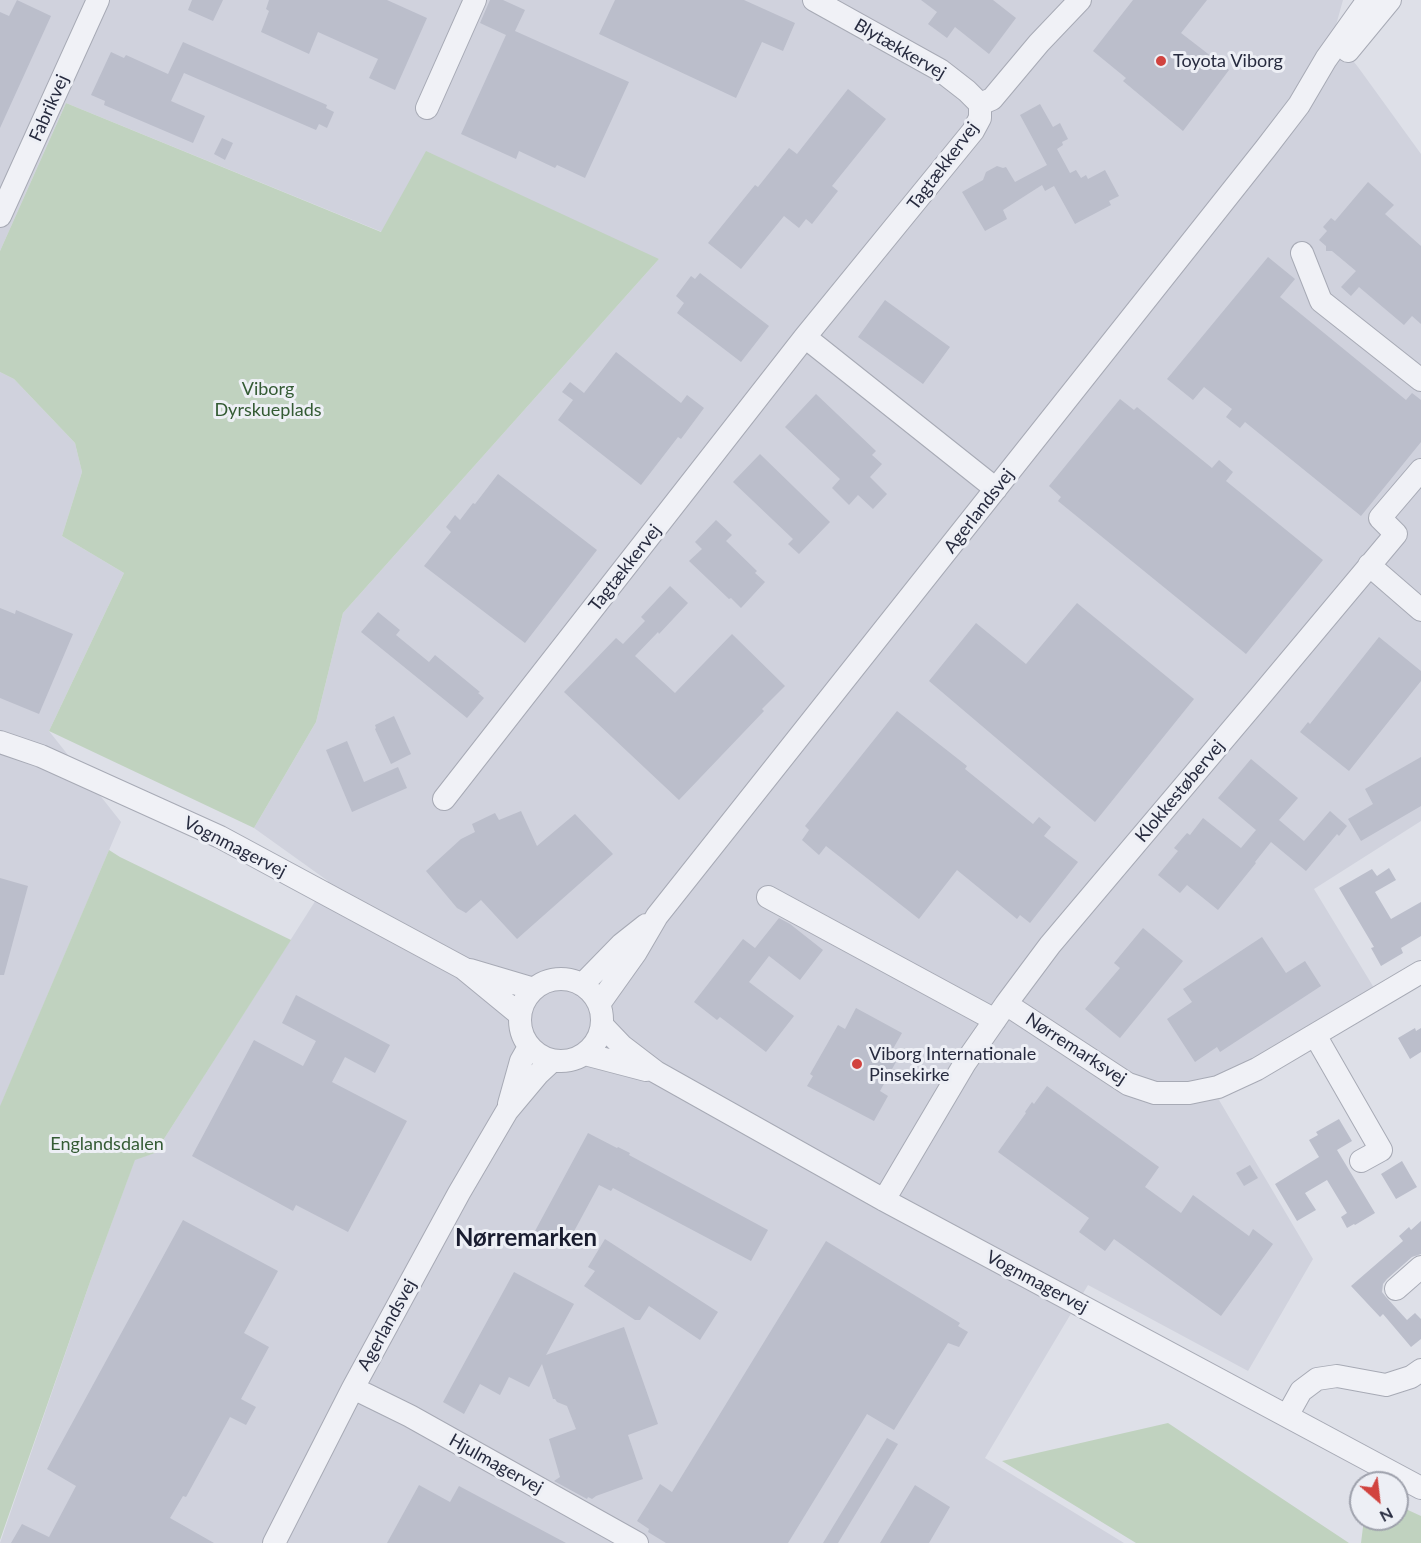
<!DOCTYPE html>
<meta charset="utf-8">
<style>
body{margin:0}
#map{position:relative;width:1421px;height:1543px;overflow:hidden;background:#dee0e8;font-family:Lato,sans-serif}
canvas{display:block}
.north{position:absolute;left:1349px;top:1471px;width:60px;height:60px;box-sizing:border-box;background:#edeff5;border:2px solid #9ea1ac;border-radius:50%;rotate:152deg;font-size:16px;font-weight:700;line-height:24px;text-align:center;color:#272b3f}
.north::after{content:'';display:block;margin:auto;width:21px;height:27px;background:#d1433f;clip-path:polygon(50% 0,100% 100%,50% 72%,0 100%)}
</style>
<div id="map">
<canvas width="1421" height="1543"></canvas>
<div class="north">N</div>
</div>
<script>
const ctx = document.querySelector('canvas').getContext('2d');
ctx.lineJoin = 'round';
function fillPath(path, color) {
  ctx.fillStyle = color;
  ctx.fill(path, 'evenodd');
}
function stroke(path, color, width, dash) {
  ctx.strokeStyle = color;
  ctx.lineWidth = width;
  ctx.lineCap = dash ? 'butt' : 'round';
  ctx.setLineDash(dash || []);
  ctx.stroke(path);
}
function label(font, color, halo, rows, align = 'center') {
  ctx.font = font + ' Lato,sans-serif';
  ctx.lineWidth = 6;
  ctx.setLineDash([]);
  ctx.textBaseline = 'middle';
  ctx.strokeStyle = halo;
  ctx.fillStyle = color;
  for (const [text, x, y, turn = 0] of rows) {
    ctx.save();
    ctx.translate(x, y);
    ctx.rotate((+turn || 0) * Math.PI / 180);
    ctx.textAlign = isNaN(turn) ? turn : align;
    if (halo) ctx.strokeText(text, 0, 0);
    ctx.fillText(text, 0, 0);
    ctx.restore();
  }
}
fillPath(new Path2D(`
 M0,0H1343L1333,36L1358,67L1421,154V821L1314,889L1385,1006L1219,1100L1313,1259L1248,1371L1088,1285L985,1458L1124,1543H0L90,1282L135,1159L155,1153L328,881L254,828L316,722L343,613L659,259L382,232L66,103L0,251Z
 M0,372L14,379L75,443L82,472L62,536L124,573L49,731L121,822L0,1107Z`), '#d0d2dd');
fillPath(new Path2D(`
 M66,103L381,232L426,151L659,259L343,613L316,722L254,828L49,731L124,573L62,536L82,472L75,443L14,379L0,372V251Z
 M109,850L120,857L291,940L155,1153L135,1160L90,1282L0,1540V1106Z
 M1168,1423L1349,1543H1136L1002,1461Z
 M1397,1505L1421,1516V1543H1361L1364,1519H1397Z`), '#c0d2bf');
fillPath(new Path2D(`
 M17,0L51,16L0,128V12L9,16Z
 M192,0H223L213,21L188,10Z
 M269,0H387L427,18L395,90L369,78L378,59L318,32L309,54L261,32L269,11L266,9Z
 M490,0H503L525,10L515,31L629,82L585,178L557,165L555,168L519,151L516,159L461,134L506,35L480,23Z
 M615,0H744L795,23L783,51L762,42L736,98L599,34Z
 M921,0H993L1016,18L989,54L955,27L947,38L928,24L937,12Z
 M1133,0H1207L1181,33L1229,70L1183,131L1123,81L1126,78L1093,51Z
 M183,42L327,105L326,108L334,112L327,128L319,124L316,130L184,73L171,101L205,116L193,143L104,105L105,101L91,95L111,52L124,58L126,55L168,74Z
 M848,89L886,119L832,186L838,191L812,224L806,219L799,228L784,216L741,269L708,243L755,185L758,187L789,148L797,154Z
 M1040,104L1053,127L1060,123L1068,139L1062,142L1063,145L1057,149L1070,173L1076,170L1081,178L1086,175L1088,179L1105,170L1119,196L1109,201L1111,205L1075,224L1054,186L1045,191L1042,185L1003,210L1007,219L985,231L962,192L983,180L986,172L997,166L1003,168L1006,167L1015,182L1047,165L1020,115Z
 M222,138L233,143L225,160L214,154Z
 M1368,182L1394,205L1385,214L1421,246V324L1412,316L1404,325L1359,287L1351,296L1341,287L1356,271L1332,251H1326V246L1319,240L1327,231L1323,227L1331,218L1335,221Z
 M1268,257L1295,279L1280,297L1406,400L1412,393L1421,400V442L1361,516L1245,422L1240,428L1226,417L1232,409L1204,387L1193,400L1167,379Z
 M700,273L769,326L741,362L677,313L684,303L676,296L691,276L695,279Z
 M885,300L950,347L923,384L858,337Z
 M616,352L681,403L687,395L704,408L681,439L678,437L641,485L558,420L573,400L562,392L570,382L584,393Z
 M816,394L876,451L872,455L882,464L870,477L887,494L873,509L858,495L849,505L832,488L840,479L785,427Z
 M1120,399L1134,410L1137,407L1212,468L1219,460L1233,472L1226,481L1323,560L1246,654L1058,501L1061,497L1049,486Z
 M760,454L830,522L799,554L788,544L793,539L733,482Z
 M498,474L597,550L525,643L424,566L451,532L446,527L455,515L460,520L473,503L475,504Z
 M716,520L732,535L726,541L757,571L755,573L765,582L741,608L731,598L729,599L689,561L702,549L695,542Z
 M670,586L688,603L659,634L658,632L635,656L675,693L732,634L785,686L762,709L764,711L679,800L564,692L616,638L623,644L645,621L641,617Z
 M1077,603L1194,699L1095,822L929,681L976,623L1026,664Z
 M0,608L15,614L16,610L73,634L39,714L0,698Z
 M378,612L400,630L396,635L429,662L435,655L480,692L478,693L484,698L467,718L361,632Z
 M1379,637L1421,671V681L1349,771L1300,732L1308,722L1310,724Z
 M897,711L967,766L965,769L1033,824L1039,817L1051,827L1044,836L1078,862L1030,923L1020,915L1017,919L957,870L919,919L826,846L819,855L802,840L809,830L805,826Z
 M394,716L411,754L391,764L375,729L376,728L375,725Z
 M347,741L364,782L398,767L407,788L352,812L326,750Z
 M1421,757V806L1361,841L1348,819L1373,804L1365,789Z
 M1251,759L1298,798L1279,820L1304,841L1330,811L1347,826L1339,836L1337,834L1306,871L1271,842L1255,862L1256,863L1218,910L1187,885L1180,893L1158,875L1178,851L1174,848L1187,833L1190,835L1203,818L1241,848L1256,830L1218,798Z
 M521,811L537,846L575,814L613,854L517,939L481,900L466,913L457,908L426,871L461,839L475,832L472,824L495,813L499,820Z
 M1389,868L1396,880L1375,892L1391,919L1421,902V936L1401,948L1403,953L1381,966L1371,948L1374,947L1339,888L1372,869L1377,876Z
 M0,878L28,886L4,975H0Z
 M779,918L790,924L823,950L800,980L769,956L749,982L794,1016L766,1052L720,1017L717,1020L694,1002L743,939L755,948Z
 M1143,928L1183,961L1120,1038L1085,1009L1120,968L1114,963Z
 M1262,937L1286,973L1305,961L1321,986L1220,1052L1217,1047L1195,1062L1167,1019L1192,1002L1183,989Z
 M296,995L390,1045L375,1073L345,1057L332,1082L407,1121L348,1232L296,1205L293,1211L192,1156L254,1040L303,1066L316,1041L282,1023Z
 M856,1008L902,1033L889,1056L897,1060L880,1091L888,1096L874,1121L807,1086L813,1076L810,1074L838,1025L845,1029Z
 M1415,1028L1416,1031L1421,1028V1052L1410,1059L1398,1038Z
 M1047,1086L1159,1167L1145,1187L1181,1213L1193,1195L1249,1236L1253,1229L1273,1244L1221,1316L1114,1239L1105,1251L1079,1232L1089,1218L998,1152L1026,1113L1025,1112L1032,1102L1034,1104Z
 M1339,1119L1352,1141L1337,1150L1375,1213L1355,1225L1354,1224L1347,1228L1341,1217L1347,1213L1327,1180L1305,1193L1316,1210L1297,1221L1275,1184L1319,1157L1309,1140L1318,1135L1316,1132Z
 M588,1133L617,1148L618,1147L630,1153L629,1155L768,1230L751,1261L613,1188L611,1191L599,1185L565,1248L535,1231Z
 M1402,1161L1417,1187L1396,1199L1381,1174Z
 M1250,1165L1258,1178L1244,1186L1236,1173Z
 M183,1220L278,1271L244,1333L269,1347L241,1399L256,1407L246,1425L230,1417L186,1497L183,1496L170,1518L214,1543H11L22,1524L49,1537L76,1486L47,1469Z
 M1421,1221V1254L1412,1257L1387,1279L1383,1284L1382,1292L1386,1297L1407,1320L1415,1313L1421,1319V1339L1411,1347L1383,1314L1380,1317L1351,1286L1403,1241L1399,1236L1409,1227L1411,1230Z
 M605,1239L718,1312L700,1340L649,1306L640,1320H635L584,1286L595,1271L588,1267Z
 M826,1241L960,1323L958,1326L968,1332L959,1347L948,1343L894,1430L867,1414L788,1543H666L648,1532L649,1529L637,1521L660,1484L672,1492Z
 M514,1272L574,1304L546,1355L624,1327L658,1424L628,1435L643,1479L596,1496L592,1499L588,1497L587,1499L554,1481L560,1477L549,1439L576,1429L567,1406L557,1402L555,1399H553L542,1364L529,1387L509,1377L500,1395L480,1384L464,1414L443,1402Z
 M887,1438L898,1444L838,1543H823Z
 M419,1485L450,1502L459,1486L566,1543H387Z
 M915,1485L950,1507L929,1543H880Z`), '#bbbecb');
const minor = new Path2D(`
 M814,0L940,70L967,91L980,104
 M1348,51L1390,0
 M427,108L475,0
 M0,216L98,0
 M1302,253L1321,301L1421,380
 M805,337L996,489
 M1369,565L1421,610
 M0,742L41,756L220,837L463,968L519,1014
 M444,799L805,337L973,131L980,118V104L992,99L1039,43L1080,0
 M768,897L995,1020
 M470,970L534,989
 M520 1020a41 41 0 1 1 82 0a41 41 0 1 1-82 0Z
 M582,985L622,944L646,925
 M599,1004L636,952L657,916L1266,148L1299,105L1326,59L1368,0
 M1006,1004L1128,1084L1155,1093H1189L1218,1087L1257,1069L1421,972
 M602,1025L622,1046L656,1072L884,1200L1421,1488
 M1315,1035L1381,1150L1361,1161
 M585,1054L646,1070
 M509,1104L521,1061L529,1047
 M884,1200L965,1063L1006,1004L1050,945L1262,694L1396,534L1380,518L1421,470
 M1396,1289L1421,1267
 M353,1388L410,1416L637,1543
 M1287,1416L1301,1391L1317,1379L1337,1376L1386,1385L1411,1377L1421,1370
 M274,1543L353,1388L459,1193L507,1111L538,1074L552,1061`);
stroke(minor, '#a7aab5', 24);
stroke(minor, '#f0f1f6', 22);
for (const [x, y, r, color] of [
 [1161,61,6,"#d1433f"],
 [857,1064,6,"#d1433f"]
]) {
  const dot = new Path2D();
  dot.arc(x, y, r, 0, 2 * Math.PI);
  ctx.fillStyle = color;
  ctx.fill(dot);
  stroke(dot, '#edeff5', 2);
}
label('18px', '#272b3f', '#edeff5', [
 ["Blytækkervej",900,49,30],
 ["Fabrikvej",49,108,-66],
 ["Tagtækkervej",943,166,-53],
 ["Agerlandsvej",979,511,-52],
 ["Tagtækkervej",625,568,-52],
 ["Klokkestøbervej",1180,791,-50],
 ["Vognmagervej",235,847,27],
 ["Nørremarksvej",1076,1049,33],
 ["Vognmagervej",1037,1282,28],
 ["Agerlandsvej",387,1325,-61],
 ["Hjulmagervej",496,1464,29]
]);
label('18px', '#272b3f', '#edeff5', [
 ["Toyota Viborg",1173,61],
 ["Viborg Internationale",869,1054],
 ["Pinsekirke",869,1075]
], 'left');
label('18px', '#345b34', '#edeff5', [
 ["Viborg",268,389],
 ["Dyrskueplads",268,410],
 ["Englandsdalen",107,1144]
]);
label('bold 24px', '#191c2f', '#edeff5', [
 ["Nørremarken",526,1238]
]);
</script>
